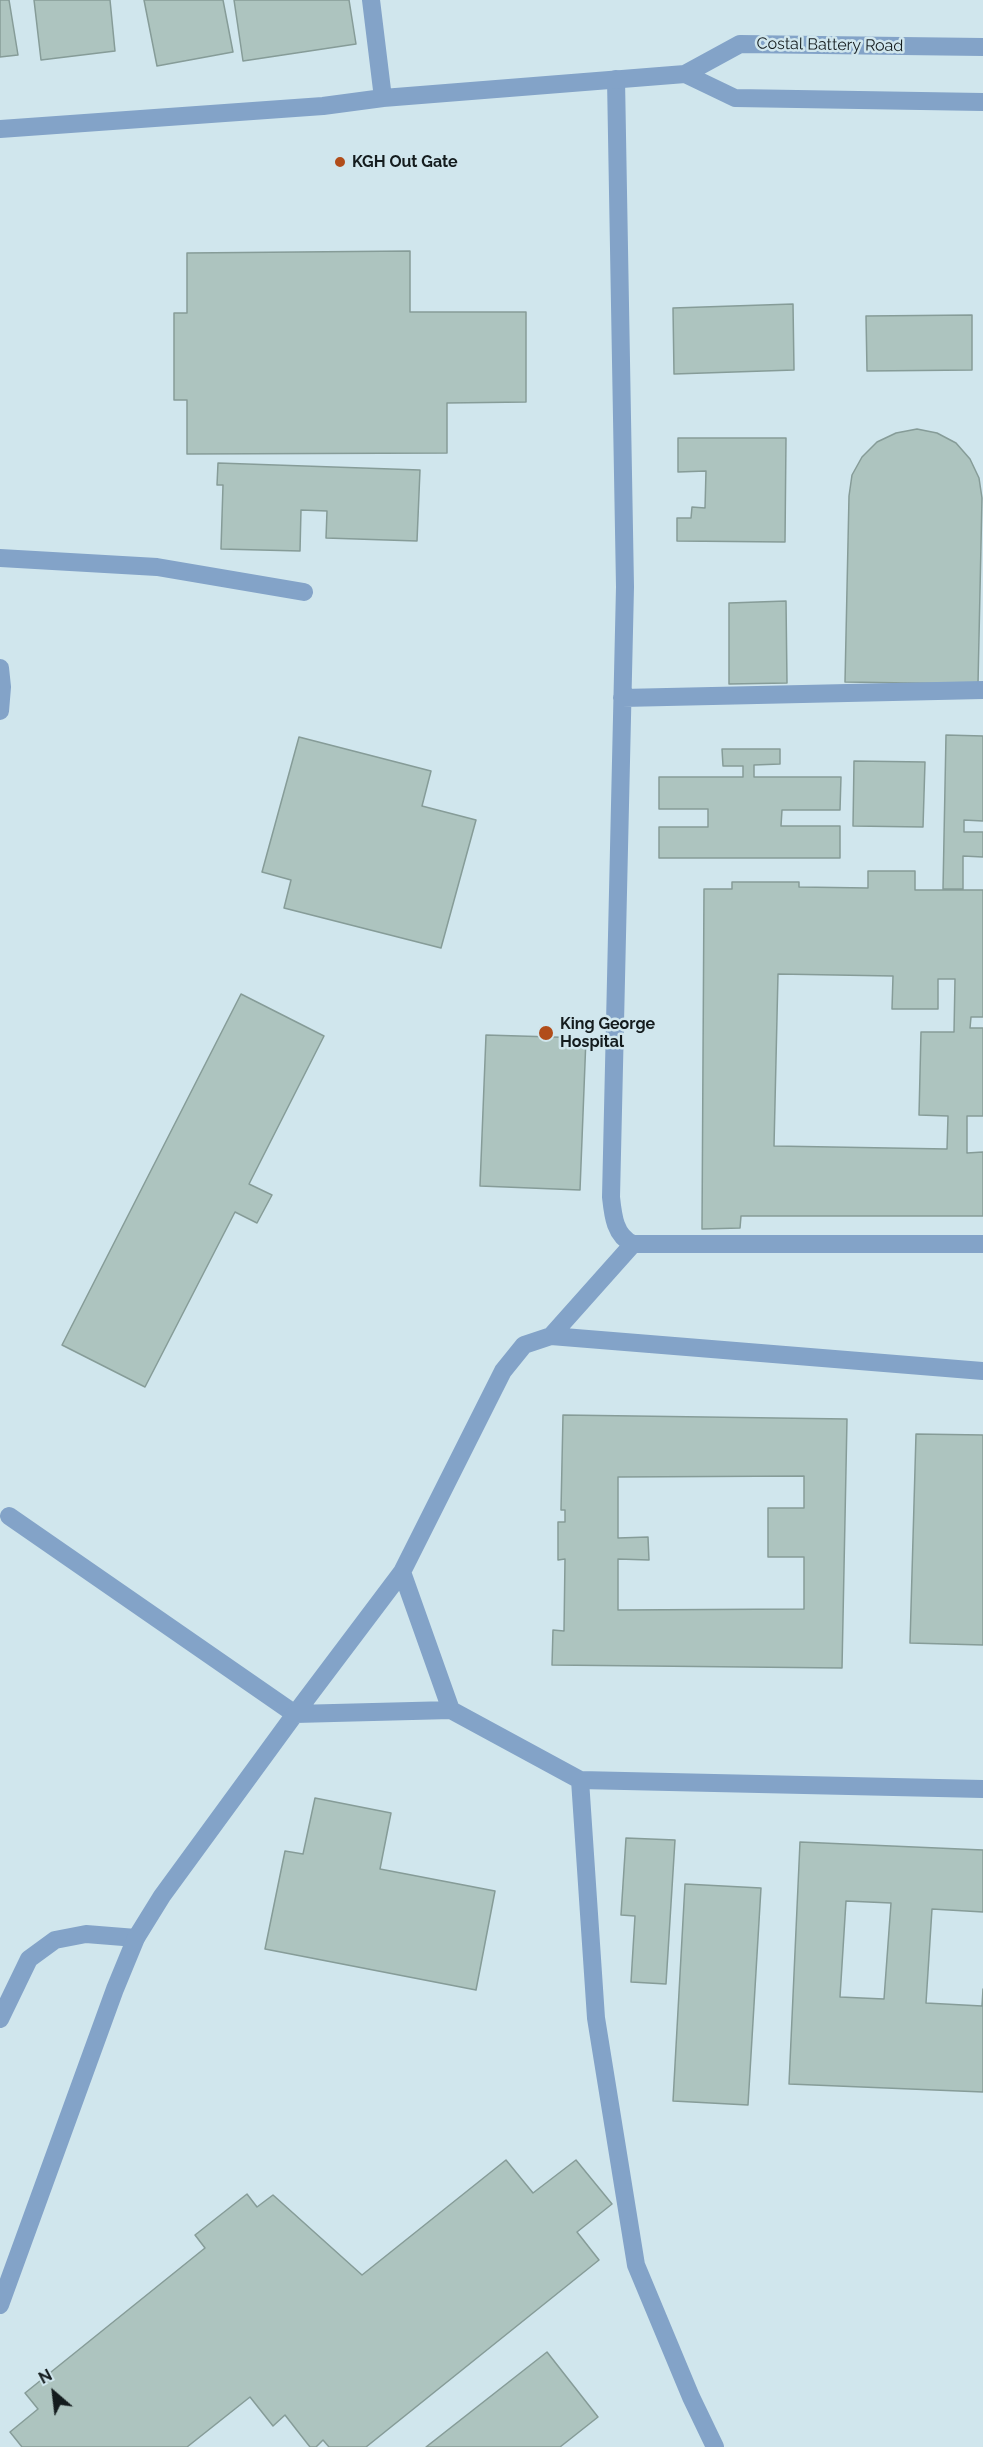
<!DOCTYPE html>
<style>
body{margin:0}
#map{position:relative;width:983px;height:2447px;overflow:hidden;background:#d0e6ed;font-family:Raleway,sans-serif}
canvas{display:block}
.north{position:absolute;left:24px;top:2363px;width:60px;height:60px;-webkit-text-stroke:4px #d0e6ed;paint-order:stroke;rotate:332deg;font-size:16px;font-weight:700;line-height:24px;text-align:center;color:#141c1e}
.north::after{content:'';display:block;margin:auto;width:21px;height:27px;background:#141c1e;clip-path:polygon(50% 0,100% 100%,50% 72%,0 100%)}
</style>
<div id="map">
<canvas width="983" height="2447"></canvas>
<div class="north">N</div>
</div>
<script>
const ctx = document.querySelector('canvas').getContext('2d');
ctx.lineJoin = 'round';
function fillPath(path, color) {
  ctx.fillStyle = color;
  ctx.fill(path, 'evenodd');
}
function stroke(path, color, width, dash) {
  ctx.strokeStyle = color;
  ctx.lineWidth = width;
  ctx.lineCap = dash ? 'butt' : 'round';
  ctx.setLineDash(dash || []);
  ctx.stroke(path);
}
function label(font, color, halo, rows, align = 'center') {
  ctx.font = font + ' Raleway,sans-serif';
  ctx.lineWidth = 5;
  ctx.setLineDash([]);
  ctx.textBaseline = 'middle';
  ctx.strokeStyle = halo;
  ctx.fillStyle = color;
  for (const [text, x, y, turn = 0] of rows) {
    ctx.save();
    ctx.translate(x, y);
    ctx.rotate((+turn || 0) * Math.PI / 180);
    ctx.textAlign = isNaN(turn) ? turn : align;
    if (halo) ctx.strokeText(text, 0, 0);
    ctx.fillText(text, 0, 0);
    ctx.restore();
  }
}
const building = new Path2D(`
 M0,0H9L18,55L0,57Z
 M34,0H110L115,51L41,60Z
 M144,0H223L233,52L157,66Z
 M234,0H349L356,44L243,61Z
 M410,251V312H526V402L447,403V453L187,454V400H174V313H187V253Z
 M793,304L794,370L674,374L673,308Z
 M972,315V370L867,371L866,316Z
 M917,429L937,433L956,443L970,459L979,478L982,498L978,684L845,682L849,496L852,475L862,457L877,442L896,433Z
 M678,438H786L785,542L677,541V518H691L692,507L705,508L706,471L678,472Z
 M218,463L420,470L417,541L326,538L327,511L301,510L300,551L221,549L223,485H217Z
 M786,601L787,683L729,684V603Z
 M946,735L983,736V821L964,820V832H983V857L963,856V889H943Z
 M299,737L431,771L422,806L476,820L441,948L284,908L291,880L262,872Z
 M722,749H780V764L754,765V777H841L840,810H782L781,826H840V858H659V827H708V809H659V777H743V766H723Z
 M854,761L925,762L923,827L853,826Z
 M868,871H915V890H983V1017H971L970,1028H983V1116H967V1153L983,1152V1216H741L740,1228L702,1229L704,889H732V882H799V887L868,888ZM778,974L893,976L892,1009H938V979H955L954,1032H921L919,1115L948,1116L947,1149L774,1146Z
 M241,994L324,1036L249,1184L272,1195L257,1223L235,1212L145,1387L62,1345Z
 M486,1035L586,1038L580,1190L480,1186Z
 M563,1415L847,1419L842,1668L552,1665L553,1630L564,1631L565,1559L558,1560V1522H565V1510H561ZM804,1476V1508H768V1557H804V1609L618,1610V1559L649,1560L648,1537L618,1538V1477Z
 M916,1434L983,1435V1645L910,1643Z
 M315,1798L391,1813L380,1869L495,1891L476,1990L265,1949L285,1851L303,1854Z
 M626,1838L675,1840L666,1984L631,1982L635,1916L621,1915Z
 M800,1842L983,1850V1912L932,1909L926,2003L982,2006L983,1989V2092L789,2084ZM846,1901L891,1903L884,1999L840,1997Z
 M685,1884L761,1888L748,2105L673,2101Z
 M506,2160L533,2193L576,2160L612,2204L577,2232L599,2260L366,2447H329L323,2440L316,2447H310L285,2415L273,2426L250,2397L187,2447H22L10,2432L38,2409L25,2393L205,2248L195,2235L247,2194L257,2207L273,2195L362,2275Z
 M547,2352L598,2417L560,2447H426Z`);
fillPath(building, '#adc4bf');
stroke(building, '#869c98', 1.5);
stroke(new Path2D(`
 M0,558L157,567L304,592
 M9,1516L295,1714
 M0,2019L29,1959L55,1940L86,1934L136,1938`), '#83a3c8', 18);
stroke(new Path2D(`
 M616,79L625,587L611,1197C613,1216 615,1236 633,1244H983
 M0,668L2,687L0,711
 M622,698L983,690
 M551,1336L633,1244
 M451,1710L402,1572L503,1371L524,1345L551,1336L983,1371
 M295,1714L451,1710L580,1780L596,2018L636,2265L691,2397L715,2447
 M580,1780L983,1789
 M0,2305L115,1989L136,1938L162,1896L295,1714L402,1572`), '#83a3c8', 18);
stroke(new Path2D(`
 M371,0L383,98
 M685,74L735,98L983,102
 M0,129L323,106L383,98L685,74L740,44L983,47`), '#83a3c8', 18);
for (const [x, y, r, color] of [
 [340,162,6,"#b14d1a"],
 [546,1033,8,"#b14d1a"]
]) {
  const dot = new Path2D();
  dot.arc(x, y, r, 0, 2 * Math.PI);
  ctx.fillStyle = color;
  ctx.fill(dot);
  stroke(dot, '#d0e6ed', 2);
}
label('16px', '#141c1e', '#d0e6ed', [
 ["Costal Battery Road",830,45,1]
]);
label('bold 16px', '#141c1e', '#d0e6ed', [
 ["KGH Out Gate",352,162],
 ["King George",560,1024],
 ["Hospital",560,1042]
], 'left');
</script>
